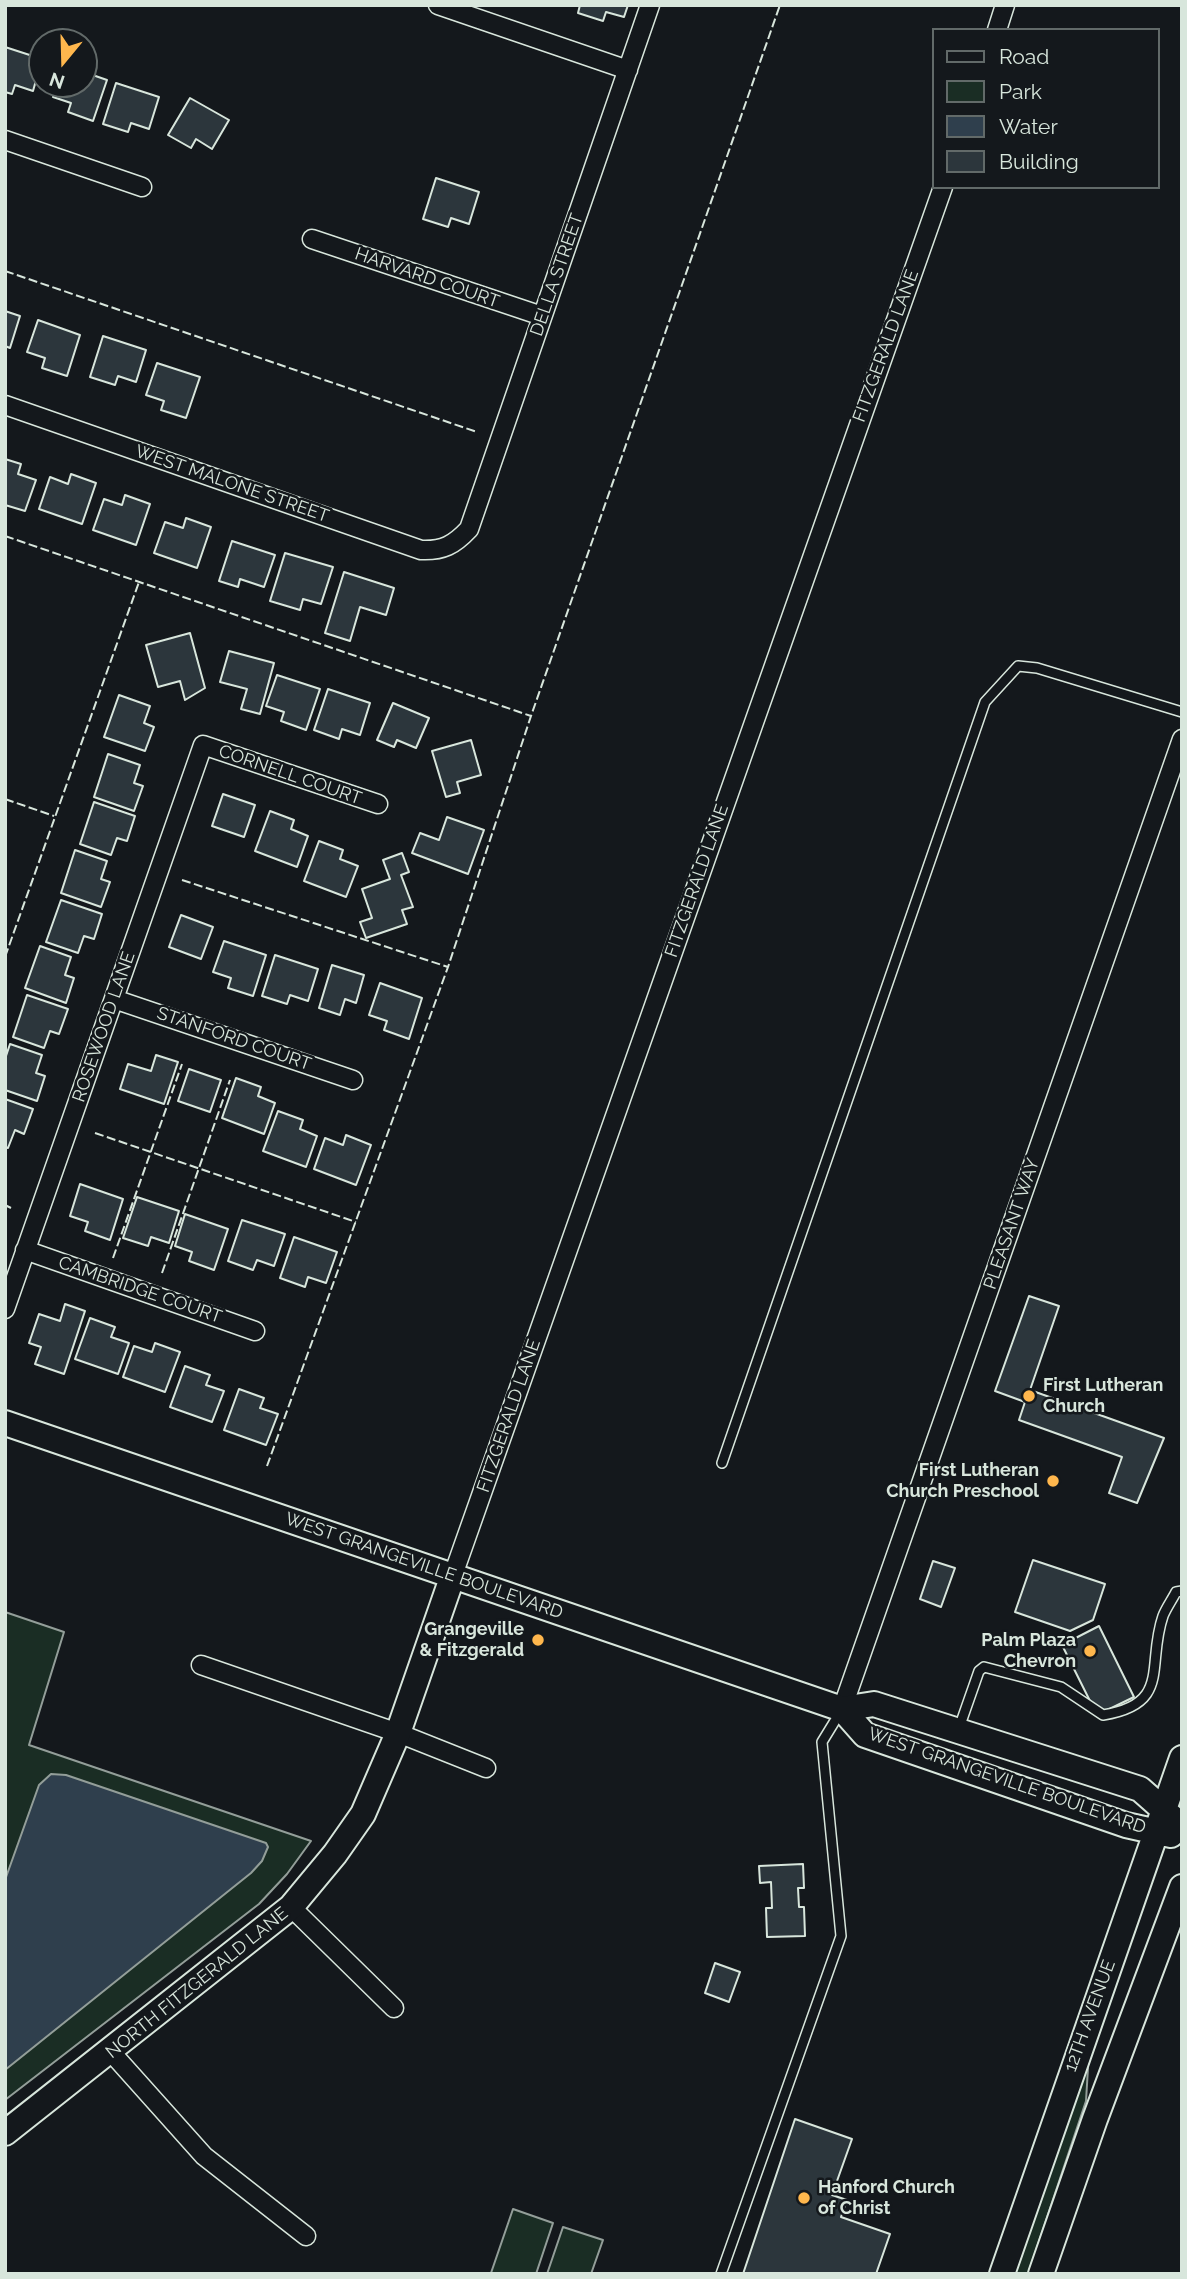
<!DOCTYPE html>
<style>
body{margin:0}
#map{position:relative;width:1187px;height:2279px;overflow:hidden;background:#14181c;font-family:Raleway,sans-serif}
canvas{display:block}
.frame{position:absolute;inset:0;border:7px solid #d8e6dc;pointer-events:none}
.legend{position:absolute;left:932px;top:28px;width:228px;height:161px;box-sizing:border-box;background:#14181c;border:2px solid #626a69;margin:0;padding:9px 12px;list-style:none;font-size:21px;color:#d8e6dc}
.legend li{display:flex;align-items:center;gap:14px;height:35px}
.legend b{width:35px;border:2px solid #626a69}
.north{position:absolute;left:28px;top:28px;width:70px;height:70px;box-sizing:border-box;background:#14181c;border:2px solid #626a69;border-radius:50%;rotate:199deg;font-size:19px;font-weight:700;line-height:28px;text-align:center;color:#d8e6dc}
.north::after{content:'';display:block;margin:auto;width:24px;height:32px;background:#ffb74d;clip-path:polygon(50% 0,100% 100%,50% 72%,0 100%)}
</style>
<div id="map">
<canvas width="1187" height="2279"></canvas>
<div class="frame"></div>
<ul class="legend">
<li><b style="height:9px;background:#14181c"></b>Road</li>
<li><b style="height:19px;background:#1a2d24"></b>Park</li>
<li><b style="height:19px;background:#2f3f4d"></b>Water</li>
<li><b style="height:19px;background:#2c363c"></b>Building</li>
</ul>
<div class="north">N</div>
</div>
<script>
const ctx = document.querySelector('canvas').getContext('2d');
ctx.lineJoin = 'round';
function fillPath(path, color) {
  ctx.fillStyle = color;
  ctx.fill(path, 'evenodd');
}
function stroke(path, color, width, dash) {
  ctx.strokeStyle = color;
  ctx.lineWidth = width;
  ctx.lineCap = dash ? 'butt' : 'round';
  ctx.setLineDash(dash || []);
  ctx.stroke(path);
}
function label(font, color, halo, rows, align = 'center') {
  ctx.font = font + ' Raleway,sans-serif';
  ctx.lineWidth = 5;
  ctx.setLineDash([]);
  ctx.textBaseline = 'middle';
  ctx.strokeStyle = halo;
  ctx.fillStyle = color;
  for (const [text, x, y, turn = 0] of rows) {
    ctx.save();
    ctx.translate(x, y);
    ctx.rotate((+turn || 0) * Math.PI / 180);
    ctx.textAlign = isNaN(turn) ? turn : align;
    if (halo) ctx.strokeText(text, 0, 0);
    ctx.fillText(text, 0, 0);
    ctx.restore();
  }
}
const green = new Path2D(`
 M5,1612L64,1632L29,1745L311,1841L287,1874L259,1904L5,2100Z
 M1082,2068H1088L1086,2101L1028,2274H1012Z
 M513,2209L553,2223L536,2274L491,2273Z
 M563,2227L603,2240L591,2274H547Z`);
fillPath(green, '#1a2d24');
stroke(green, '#939e99', 2);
const water = new Path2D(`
 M51,1774L66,1775L266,1843L268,1847L262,1861L251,1873L5,2070V1880L39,1785Z`);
fillPath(water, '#2f3f4d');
stroke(water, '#939e99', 2);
const building = new Path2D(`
 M580,5H628L624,17L606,12L603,21L578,13Z
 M5,47L42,59L33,91L15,85L12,94L5,92Z
 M84,72L107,80L93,121L68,112L71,103L53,97L58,84H84Z
 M116,83L159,97L149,129L131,123L128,132L103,124Z
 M190,98L229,120L212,149L196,139L191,148L168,135Z
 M436,178L479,192L469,224L451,218L448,227L423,219Z
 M5,311L20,316L10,348L5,346Z
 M38,320L80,335L67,376L42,368L45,358L27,352Z
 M103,336L146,350L136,382L118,376L115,385L90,377Z
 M157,363L200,377L186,418L161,410L164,401L146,395Z
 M5,459L21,464L18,474L36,480L25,511L5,505Z
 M71,474L96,483L82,524L39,509L50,477L68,484Z
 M125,495L150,504L136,545L93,530L104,499L122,505Z
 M186,518L211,527L197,568L154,553L165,522L183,528Z
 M232,541L275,555L264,587L240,579L238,587L219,581Z
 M285,553L333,567L321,604L303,599L300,610L270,601Z
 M344,572L394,588L386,615L360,607L350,641L325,633Z
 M190,633L205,688L185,700L180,681L158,687L146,645Z
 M229,651L274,663L260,714L241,709L247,689L220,682Z
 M277,675L320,689L306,730L281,721L284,712L266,706Z
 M328,689L370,703L360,735L342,729L339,739L314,730Z
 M119,695L150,706L144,723L154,727L145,751L104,737Z
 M393,703L429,718L416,748L397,740L394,747L377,740Z
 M471,740L481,775L457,782L460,793L446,797L432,751Z
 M108,754L140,765L134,783L143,786L134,811L94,797Z
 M223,794L255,805L244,837L212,826Z
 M94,802L135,816L127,841L117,838L111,855L80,844Z
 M270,811L294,820L291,829L308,836L297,867L255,851Z
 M447,817L484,830L468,874L412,853L420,833L439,840Z
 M319,841L343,850L340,859L358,866L346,897L304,881Z
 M75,850L107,861L101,879L110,882L101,907L61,893Z
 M402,853L409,872L401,875L413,907L402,910L407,924L366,938L360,922L372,918L362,889L390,879L383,860Z
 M61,900L102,914L94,939L84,936L78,953L46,942Z
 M181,915L213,927L201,959L169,947Z
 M224,941L266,955L253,996L228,988L231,978L213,972Z
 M40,946L71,957L65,975L74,978L66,1003L25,988Z
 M275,955L318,969L308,1001L290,995L287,1004L262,996Z
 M332,965L364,975L356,1003L345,999L340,1015L319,1008Z
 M380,983L422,998L409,1039L384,1030L387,1021L369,1015Z
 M27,995L68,1009L59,1034L50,1031L44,1048L13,1037Z
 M10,1044L42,1055L36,1073L45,1076L37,1101L5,1090V1059Z
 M156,1055L178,1062L164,1104L120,1089L128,1064L151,1071Z
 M189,1069L221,1080L210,1112L178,1101Z
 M236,1078L261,1087L258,1096L275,1103L264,1134L222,1118Z
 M5,1099L33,1109L24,1134L15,1130L8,1148L5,1147Z
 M278,1111L303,1120L300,1129L317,1136L306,1167L263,1151Z
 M346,1135L371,1145L356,1185L314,1169L325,1138L343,1145Z
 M80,1184L123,1199L110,1240L85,1231L88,1222L70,1216Z
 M137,1197L179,1211L169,1243L151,1237L148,1246L123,1238Z
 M185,1214L228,1229L214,1270L189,1261L192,1252L175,1246Z
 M242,1220L285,1234L274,1266L257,1260L253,1270L228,1261Z
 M294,1237L337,1252L326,1283L308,1277L305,1287L280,1278Z
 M1029,1296L1059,1306L1030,1390L1164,1438L1137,1503L1109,1493L1122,1457L1019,1420L1025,1402L995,1391Z
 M65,1304L85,1311L64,1374L35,1364L41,1347L29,1343L39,1314L60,1321Z
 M90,1318L115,1327L111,1337L129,1343L118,1374L75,1359Z
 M155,1343L180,1352L165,1392L123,1377L134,1346L152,1352Z
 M185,1366L210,1375L206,1385L224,1391L212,1422L170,1407Z
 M239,1389L264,1398L260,1408L278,1414L266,1445L224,1430Z
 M1033,1560L1105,1584L1093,1620L1070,1631L1015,1612Z
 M933,1561L955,1568L941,1607L920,1599Z
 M1099,1626L1134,1697L1097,1715L1062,1645Z
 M803,1864L804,1888H798L799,1907H804L805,1936L767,1937L766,1908H772L771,1882L760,1883L759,1866Z
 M715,1963L740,1972L729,2002L705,1993Z
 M795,2119L852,2139L832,2195L847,2200L841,2217L890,2234L876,2274H743Z`);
fillPath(building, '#2c363c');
stroke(building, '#d8e6dc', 2);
const lane = new Path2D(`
 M722,1463L985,702L1018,666L1037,668L1182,712
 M959,1728L979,1671L984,1667L1061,1687L1103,1715C1172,1704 1146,1665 1163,1616C1166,1608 1172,1600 1176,1592L1182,1591
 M721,2274L841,1936L822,1742L841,1711`);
const street = new Path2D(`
 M438,5L628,70
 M997,30L1005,5
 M5,140L142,187
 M312,239L542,316
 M5,405L421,550C443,551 454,545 469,529L650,5
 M114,999L353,1080
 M25,1250L255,1331
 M5,1309L203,745L378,804
 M453,1575L943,187
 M201,1665L398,1733L486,1768
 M842,1709L1182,739
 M291,1907L394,2008
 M111,2052L204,2156L306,2236`);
const secondary = new Path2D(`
 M5,1423L842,1709L874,1704L1140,1789L1182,1826
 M842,1709L865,1735L1126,1825L1171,1835
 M5,2133L291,1907L335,1854L363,1814L398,1733L453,1575
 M1002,2274L1182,1758
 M1041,2274L1095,2119L1182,1887`);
stroke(lane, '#d8e6dc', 12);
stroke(street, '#d8e6dc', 21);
stroke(secondary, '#d8e6dc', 28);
stroke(lane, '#14181c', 9);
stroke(street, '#14181c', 18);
stroke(secondary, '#14181c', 24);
stroke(new Path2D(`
 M5,271L477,432
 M5,536L531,716
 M5,799L54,816
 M182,880L448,967
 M5,957L139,582
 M95,1133L356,1222
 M5,1205L11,1208
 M113,1258L182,1064
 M162,1273L230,1080
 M267,1466L448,967L531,716L780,5`), '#d8e6dc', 2, [9, 3.5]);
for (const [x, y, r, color] of [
 [1029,1396,7,"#ffb74d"],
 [1053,1481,7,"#ffb74d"],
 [538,1640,7,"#ffb74d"],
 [1090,1651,7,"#ffb74d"],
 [804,2198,7,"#ffb74d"]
]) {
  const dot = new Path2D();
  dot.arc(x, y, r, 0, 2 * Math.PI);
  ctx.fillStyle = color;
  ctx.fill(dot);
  stroke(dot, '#14181c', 2.5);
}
label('18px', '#d8e6dc', '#14181c', [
 ["DELLA STREET",557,275,-71],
 ["HARVARD COURT",427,278,19],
 ["FITZGERALD LANE",886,346,-70],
 ["WEST MALONE STREET",232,484,19],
 ["CORNELL COURT",290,775,19],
 ["FITZGERALD LANE",697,881,-71],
 ["ROSEWOOD LANE",104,1027,-71],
 ["STANFORD COURT",234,1039,19],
 ["PLEASANT WAY",1012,1224,-71],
 ["CAMBRIDGE COURT",140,1290,19],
 ["FITZGERALD LANE",509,1416,-71],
 ["WEST GRANGEVILLE BOULEVARD",424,1566,19],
 ["WEST GRANGEVILLE BOULEVARD",1007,1781,19],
 ["NORTH FITZGERALD LANE",197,1983,-39],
 ["12TH AVENUE",1090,2016,-70]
]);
label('bold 18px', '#d8e6dc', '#14181c', [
 ["First Lutheran",1043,1386,"left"],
 ["Church",1043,1407,"left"],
 ["First Lutheran",1039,1471],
 ["Church Preschool",1039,1492],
 ["Grangeville",524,1630],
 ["& Fitzgerald",524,1651],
 ["Palm Plaza",1076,1641],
 ["Chevron",1076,1662],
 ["Hanford Church",818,2188,"left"],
 ["of Christ",818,2209,"left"]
], 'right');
</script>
